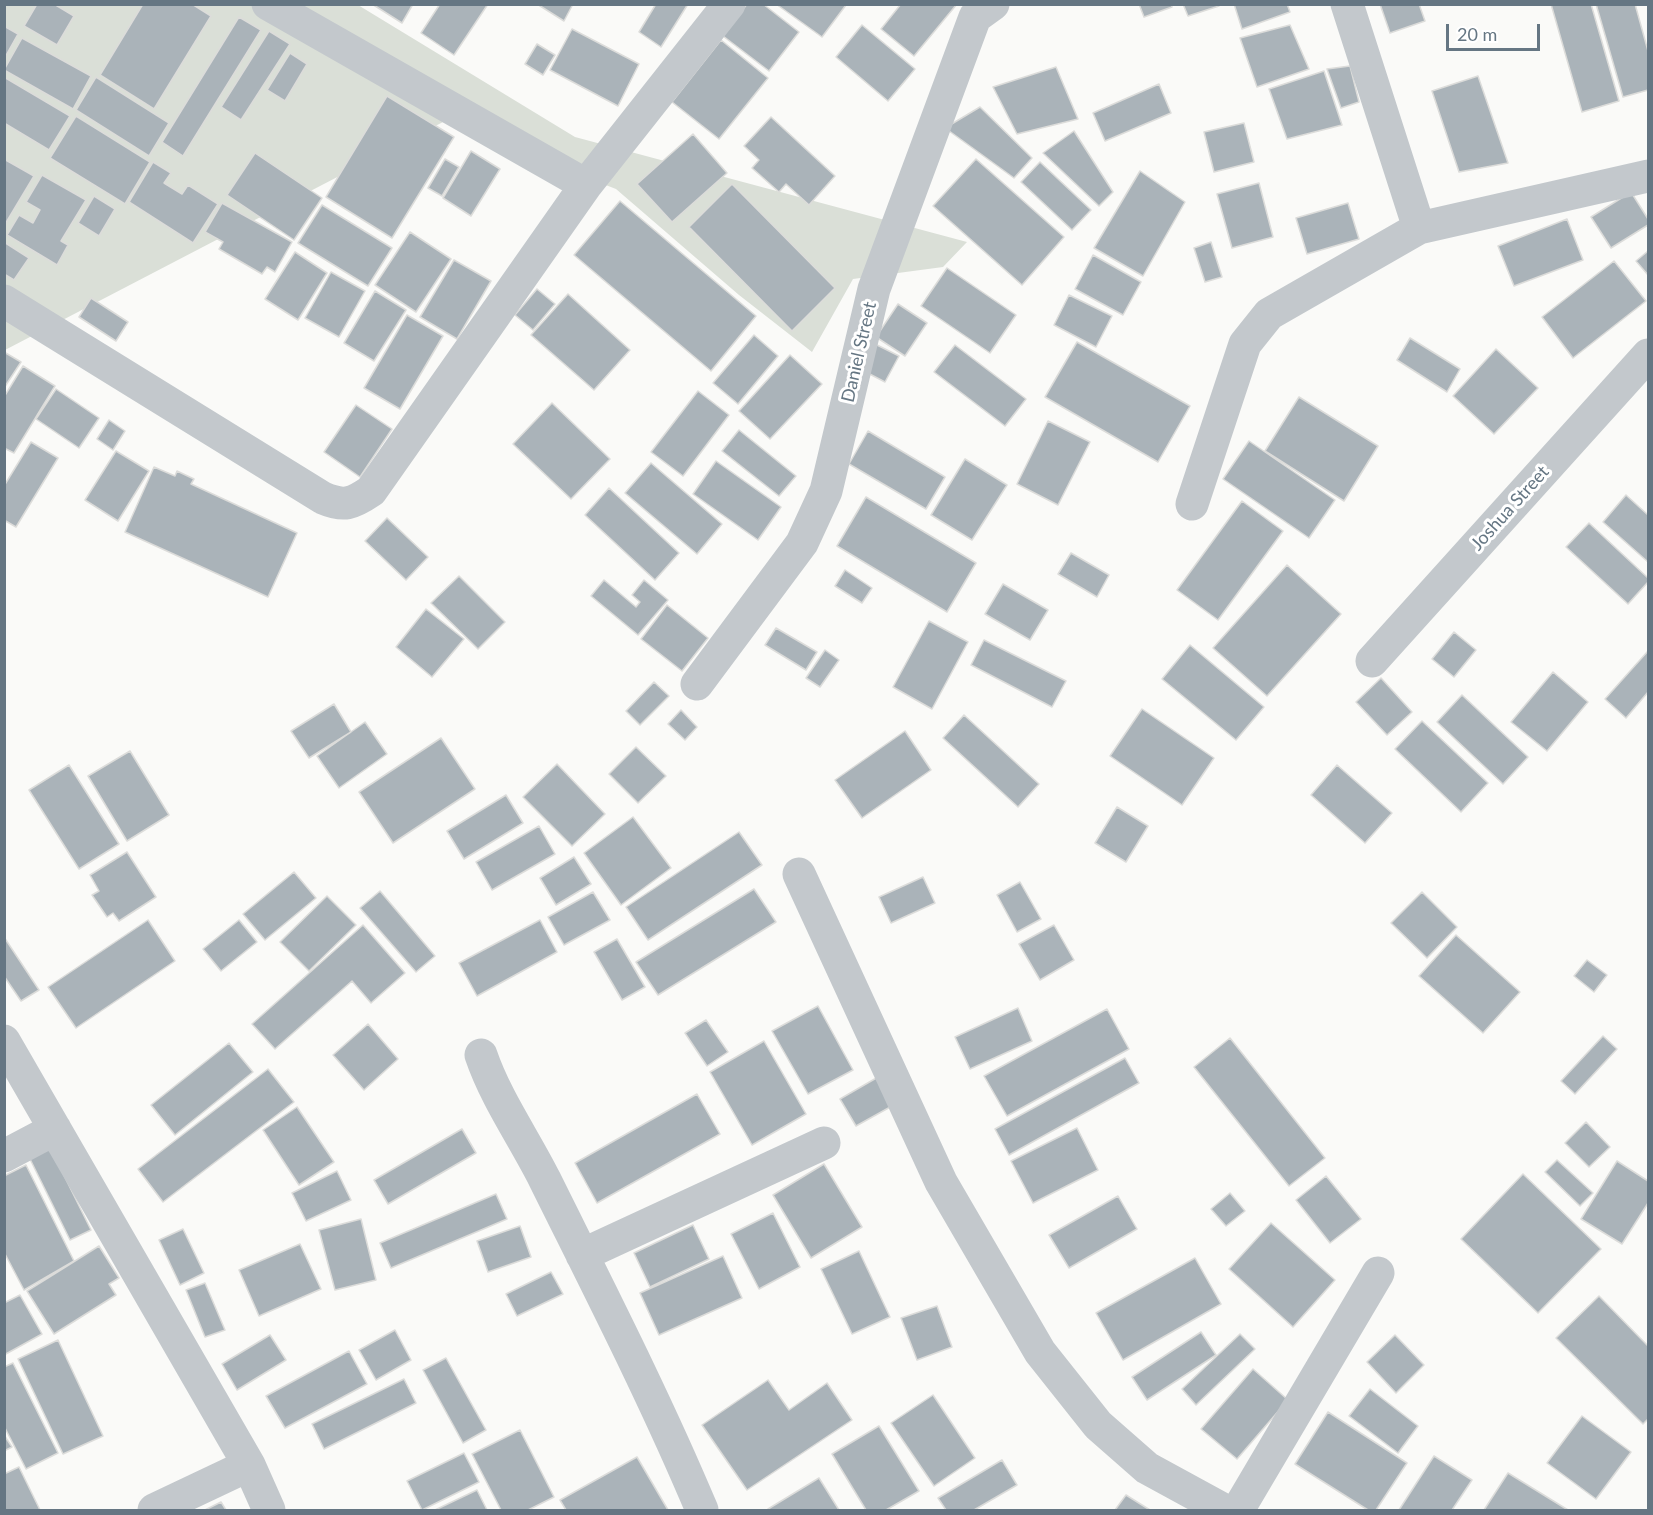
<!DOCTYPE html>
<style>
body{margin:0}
#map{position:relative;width:1653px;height:1515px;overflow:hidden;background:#fafaf8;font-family:Lato,sans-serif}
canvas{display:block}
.frame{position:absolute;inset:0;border:6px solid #657683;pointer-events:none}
.scale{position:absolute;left:1446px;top:24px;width:94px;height:27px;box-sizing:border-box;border:3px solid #657683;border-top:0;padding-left:8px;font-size:18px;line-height:21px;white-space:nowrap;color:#657683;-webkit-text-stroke:4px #fff;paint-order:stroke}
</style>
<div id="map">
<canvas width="1653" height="1515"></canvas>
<div class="frame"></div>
<div class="scale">20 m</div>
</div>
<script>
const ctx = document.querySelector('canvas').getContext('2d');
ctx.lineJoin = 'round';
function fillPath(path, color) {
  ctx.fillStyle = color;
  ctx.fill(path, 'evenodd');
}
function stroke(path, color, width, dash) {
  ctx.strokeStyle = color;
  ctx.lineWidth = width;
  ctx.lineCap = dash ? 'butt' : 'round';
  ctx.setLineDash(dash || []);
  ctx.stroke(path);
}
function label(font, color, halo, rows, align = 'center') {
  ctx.font = font + ' Lato,sans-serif';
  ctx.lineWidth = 6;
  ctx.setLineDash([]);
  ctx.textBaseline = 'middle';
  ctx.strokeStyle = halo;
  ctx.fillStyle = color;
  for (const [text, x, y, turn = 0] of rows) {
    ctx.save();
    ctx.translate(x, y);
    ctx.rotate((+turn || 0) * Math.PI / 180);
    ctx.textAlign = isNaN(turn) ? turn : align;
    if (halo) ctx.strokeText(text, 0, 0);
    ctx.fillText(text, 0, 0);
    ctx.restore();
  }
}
fillPath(new Path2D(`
 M5,5H358L575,137L967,242L943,267L853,279L812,352L739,295L616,189L443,122L5,350Z`), '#dadfd7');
const building = new Path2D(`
 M37,4H54L74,16L57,45L24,26Z
 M143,4H192L211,16L154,109L100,75Z
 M372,4H413L402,23Z
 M440,4H488L454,55L421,33Z
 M537,4H573L564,21Z
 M656,4H688L661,47L639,32Z
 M747,4H763L799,32L769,71L723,36Z
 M776,4H846V5L822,37Z
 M901,4H957L914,56L881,29Z
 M1139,4H1171L1172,7L1144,17Z
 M1183,4H1218L1219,6L1188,16Z
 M1234,4H1287L1290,12L1242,29Z
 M1380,4H1419L1425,21L1390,33Z
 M1551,4H1591L1619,101L1582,112Z
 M1596,4H1635L1648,51V90L1623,97Z
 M239,17L261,30L183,156L162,142Z
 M862,25L915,69L888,101L836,57Z
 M1290,25L1309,69L1257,87L1240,38Z
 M4,26L18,34L4,59Z
 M572,29L639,64L618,106L550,70Z
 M269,31L290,44L241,120L221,107Z
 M22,38L91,76L73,109L4,70Z
 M721,40L768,78L719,139L672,102Z
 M537,44L555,55L543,75L525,64Z
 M290,53L307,64L285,101L267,90Z
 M1350,66L1359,102L1341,108L1327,69Z
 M1056,67L1078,119L1017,134L993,87Z
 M1324,71L1342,125L1287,139L1269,89Z
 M1478,76L1508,163L1459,172L1432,91Z
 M4,77L70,116L49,150L4,123Z
 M96,77L169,123L149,156L76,110Z
 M1159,84L1171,113L1105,141L1093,113Z
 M387,96L454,137L392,238L326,197Z
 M980,107L1032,158L1014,178L945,128Z
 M76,116L150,162L125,204L50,158Z
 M771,117L835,176L809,205L786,184L779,192L752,168L759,160L744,146Z
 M1244,123L1254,162L1214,172L1204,132Z
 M1074,131L1113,192L1099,206L1043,153Z
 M693,134L727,173L672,222L637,184Z
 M471,151L500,169L471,216L443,198Z
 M255,153L322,198L294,240L227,195Z
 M4,159L34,176L4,226Z
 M445,159L459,167L442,196L428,188Z
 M976,159L1064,237L1022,285L933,206Z
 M153,162L171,173L164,183L182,194L188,185L218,204L193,243L129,202Z
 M1040,162L1091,210L1072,230L1021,182Z
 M1140,171L1185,202L1143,276L1094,248Z
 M42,175L86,200L61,241L68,245L57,265L7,235L19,215L33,223L40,210L26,202Z
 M1259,183L1273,237L1232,248L1217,194Z
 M732,184L835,288L792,331L689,227Z
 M1631,192L1648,219V225L1611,248L1591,217Z
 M94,196L115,209L99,236L78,223Z
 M620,201L756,316L711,371L574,255Z
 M222,203L292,242L275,272L267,267L262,274L219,249L223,242L205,232Z
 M1348,203L1359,239L1307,254L1296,218Z
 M322,205L392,248L368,286L298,243Z
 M1567,219L1583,260L1514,286L1498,246Z
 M410,232L451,259L416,312L375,285Z
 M4,242L29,258L14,280L4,274Z
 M1211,242L1222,277L1205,282L1194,248Z
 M1648,251V275L1636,261Z
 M295,252L327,273L298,320L265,299Z
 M1093,255L1141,282L1123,315L1075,289Z
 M454,260L491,281L457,339L420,317Z
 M1614,261L1646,301L1573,358L1542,317Z
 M947,268L1016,315L990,353L921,306Z
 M331,272L365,291L339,337L305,318Z
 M537,289L555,304L533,330L515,315Z
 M375,291L406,310L374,361L344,343Z
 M568,294L630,350L594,390L531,335Z
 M1069,295L1112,316L1096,347L1054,325Z
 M91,298L128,322L116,341L79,317Z
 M898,304L927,323L905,356L876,337Z
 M407,315L443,336L400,409L364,388Z
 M754,335L778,356L738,404L713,383Z
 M1410,338L1460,369L1447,392L1397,360Z
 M1077,342L1190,406L1158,462L1045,397Z
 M875,344L899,356L885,382L862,370Z
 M955,345L1026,399L1005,426L934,372Z
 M1496,349L1538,388L1494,434L1453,396Z
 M4,352L21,362L4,388Z
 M790,355L822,384L770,439L739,411Z
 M23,366L55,386L14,453L4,448V397Z
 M56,389L99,418L79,448L36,419Z
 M698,391L729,415L683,476L651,452Z
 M1299,397L1378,446L1344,501L1265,451Z
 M552,403L610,459L571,499L513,444Z
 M356,405L392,429L360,477L324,452Z
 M109,420L125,431L113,450L97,439Z
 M1048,421L1090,442L1058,505L1017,484Z
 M739,430L796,476L779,496L722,451Z
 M868,431L945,477L926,509L849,464Z
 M1249,441L1335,500L1309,538L1223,479Z
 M31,442L58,458L16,527L4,520V486Z
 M116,451L149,471L118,521L85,500Z
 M965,459L1007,485L972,540L931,515Z
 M716,461L781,507L758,540L693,494Z
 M651,463L722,524L697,554L625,493Z
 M154,467L175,476L177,471L194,479L191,484L297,533L268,597L125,532Z
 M609,488L679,553L655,580L585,515Z
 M1626,495L1648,515V562L1603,522Z
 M866,497L976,563L947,612L837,546Z
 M1242,501L1283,531L1218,620L1177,590Z
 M387,518L428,557L406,580L365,541Z
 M1589,523L1648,578V582L1628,604L1566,547Z
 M1071,553L1109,575L1097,597L1058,574Z
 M1287,565L1341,614L1267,696L1213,648Z
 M845,570L872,588L862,603L835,586Z
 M459,576L505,622L478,649L431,603Z
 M604,580L636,607L640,602L632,595L644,580L668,600L638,635L591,596Z
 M1003,584L1048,610L1030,640L985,614Z
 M667,605L708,638L682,671L641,639Z
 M426,609L464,639L432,677L396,647Z
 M929,621L968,642L932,709L893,687Z
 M776,628L817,652L806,670L765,645Z
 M1454,632L1476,650L1454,677L1432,659Z
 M984,640L1066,681L1052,707L971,665Z
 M1190,645L1264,707L1236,740L1162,679Z
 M825,650L839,660L820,687L806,678Z
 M1648,651V692L1626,718L1605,699Z
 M1553,672L1588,702L1547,751L1511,722Z
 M1381,678L1412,712L1387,735L1356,702Z
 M654,682L669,696L640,725L626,711Z
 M1462,695L1528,757L1503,784L1437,722Z
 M334,704L351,732L309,758L291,731Z
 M1142,709L1214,758L1182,805L1110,756Z
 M681,710L697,727L685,740L668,724Z
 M964,715L1039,784L1018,807L943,738Z
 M1422,721L1488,783L1461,812L1395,749Z
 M365,722L387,754L339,788L317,756Z
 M905,731L931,770L862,818L835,780Z
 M441,738L475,789L393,843L359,792Z
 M636,747L666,776L638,803L609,774Z
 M130,751L169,815L127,841L88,776Z
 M557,764L605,814L572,846L523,797Z
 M69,765L119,844L79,869L29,790Z
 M1337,765L1392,813L1365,843L1311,795Z
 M506,795L523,823L464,859L447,831Z
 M1117,807L1148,826L1126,862L1095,843Z
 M633,817L671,868L621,905L584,853Z
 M539,826L555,854L492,890L476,862Z
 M739,832L762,865L648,940L626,907Z
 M127,852L156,897L119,921L113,913L107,917L92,895L99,891L90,875Z
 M574,857L591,884L556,905L540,878Z
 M294,872L316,898L265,940L243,914Z
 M923,877L935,903L891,923L879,897Z
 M1020,882L1041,919L1017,932L997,895Z
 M754,889L776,922L658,995L636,962Z
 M380,891L435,956L416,972L360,908Z
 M593,892L610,920L564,945L548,917Z
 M1422,892L1457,927L1427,958L1391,923Z
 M327,896L356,925L309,971L280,942Z
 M148,920L175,961L76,1028L48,987Z
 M239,920L257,942L221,971L203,949Z
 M540,920L557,952L477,996L459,963Z
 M363,925L405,973L371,1003L352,981L275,1049L252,1024Z
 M1054,925L1074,960L1040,980L1019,944Z
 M1456,935L1520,992L1483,1033L1419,976Z
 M4,937L39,990L21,1001L4,976Z
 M617,939L645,987L622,1000L594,952Z
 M1587,960L1607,975L1594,992L1574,976Z
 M818,1006L853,1070L808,1094L772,1031Z
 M1018,1008L1032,1041L970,1069L955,1037Z
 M1107,1009L1129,1049L1007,1116L984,1076Z
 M706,1020L728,1052L707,1066L685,1033Z
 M368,1024L398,1059L364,1090L333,1055Z
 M1603,1036L1617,1049L1575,1094L1561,1081Z
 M1230,1038L1325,1158L1289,1186L1194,1067Z
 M764,1041L806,1114L752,1145L710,1072Z
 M229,1043L253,1072L175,1135L151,1105Z
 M1125,1058L1139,1083L1009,1155L995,1129Z
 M268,1069L294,1102L163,1202L138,1169Z
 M885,1073L901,1101L856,1126L840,1099Z
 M697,1094L720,1134L597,1203L575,1163Z
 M297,1107L334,1162L299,1185L263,1130Z
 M1586,1122L1610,1147L1589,1167L1565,1143Z
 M1077,1128L1098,1170L1033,1203L1011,1161Z
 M462,1129L476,1153L388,1204L374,1180Z
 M50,1147L91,1230L70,1240L29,1157Z
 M1557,1160L1593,1193L1580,1206L1545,1172Z
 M1617,1161L1648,1181V1203L1622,1244L1581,1219Z
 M824,1164L862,1227L811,1258L773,1195Z
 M26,1165L74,1261L24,1290L4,1252V1176Z
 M337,1171L351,1200L306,1221L292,1193Z
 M1523,1174L1601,1249L1538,1313L1461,1239Z
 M1326,1176L1361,1219L1330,1243L1296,1200Z
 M1230,1193L1245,1211L1226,1226L1211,1209Z
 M496,1194L507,1219L391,1268L380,1243Z
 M1118,1196L1137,1229L1069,1268L1049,1235Z
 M773,1213L800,1267L759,1289L731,1234Z
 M361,1219L376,1280L335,1290L319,1230Z
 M1271,1223L1335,1280L1293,1327L1229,1269Z
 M693,1225L709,1259L650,1287L634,1253Z
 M520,1226L531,1257L488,1272L477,1241Z
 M183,1229L204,1273L180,1285L159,1240Z
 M300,1244L321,1289L259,1316L239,1270Z
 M99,1246L119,1278L109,1284L116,1295L54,1334L27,1291Z
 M859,1251L890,1317L852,1334L821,1269Z
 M723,1256L742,1298L659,1335L640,1293Z
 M1195,1258L1221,1304L1123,1360L1096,1313Z
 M551,1272L563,1294L517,1316L506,1294Z
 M205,1283L225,1330L205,1337L186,1290Z
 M20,1295L42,1334L4,1355V1303Z
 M1599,1296L1648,1346V1419L1643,1424L1556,1338Z
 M937,1306L952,1347L917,1360L901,1318Z
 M395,1330L411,1360L376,1380L359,1350Z
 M1201,1332L1216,1355L1147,1400L1132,1377Z
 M1240,1334L1255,1349L1196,1405L1182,1389Z
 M270,1335L286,1360L237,1390L222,1364Z
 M1395,1335L1424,1365L1396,1393L1367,1362Z
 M58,1340L103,1436L63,1454L18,1359Z
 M349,1351L367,1384L285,1428L266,1396Z
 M446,1358L486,1430L463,1443L423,1370Z
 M13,1363L58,1453L26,1469L4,1426V1367Z
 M1253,1369L1288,1400L1237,1459L1201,1429Z
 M404,1379L416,1403L324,1449L312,1424Z
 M768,1380L789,1410L827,1383L852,1420L747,1490L702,1425Z
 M1370,1389L1418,1426L1398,1453L1349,1416Z
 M933,1395L975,1458L934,1486L891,1423Z
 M1328,1412L1407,1463L1376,1510H1368L1295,1464Z
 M1582,1416L1631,1452L1596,1499L1547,1463Z
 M879,1426L919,1491L886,1510H866L832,1454Z
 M520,1430L554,1497L528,1510H501L472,1454Z
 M4,1435L12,1447L4,1451Z
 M464,1453L479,1482L422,1510L407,1481Z
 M1434,1456L1472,1480L1452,1510H1399Z
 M637,1457L668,1510H566L560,1500Z
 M1002,1460L1017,1485L974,1510H946L938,1498Z
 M19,1467L40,1510H4V1474Z
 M1508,1473L1568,1510H1484Z
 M819,1478L839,1510H768V1509Z
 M477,1490L487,1510H435Z
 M1126,1495L1150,1510H1115Z
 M221,1502L226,1510H205Z`);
fillPath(building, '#aab3b9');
stroke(building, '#dcdcda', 1.5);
stroke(new Path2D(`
 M268,4L586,185
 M1419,228L1648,176
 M4,301L323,498C344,507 352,504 371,491L586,185L729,4
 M1192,504L1245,344L1269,314L1419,228L1347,4
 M1372,661L1648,355
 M697,684L802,543L826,491L874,289L975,17L993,4
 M799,874L941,1182L1040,1352L1098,1425L1147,1468L1224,1510
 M4,1041L249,1465L269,1510
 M481,1055C496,1099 524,1138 545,1180C599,1289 655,1398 702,1510
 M4,1156L55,1129
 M582,1255L824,1143
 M154,1510L249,1465
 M1238,1510L1378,1273`), '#c3c8cc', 33);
label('18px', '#657683', '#fff', [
 ["Daniel Street",859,352,-77],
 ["Joshua Street",1510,508,-48]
]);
</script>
